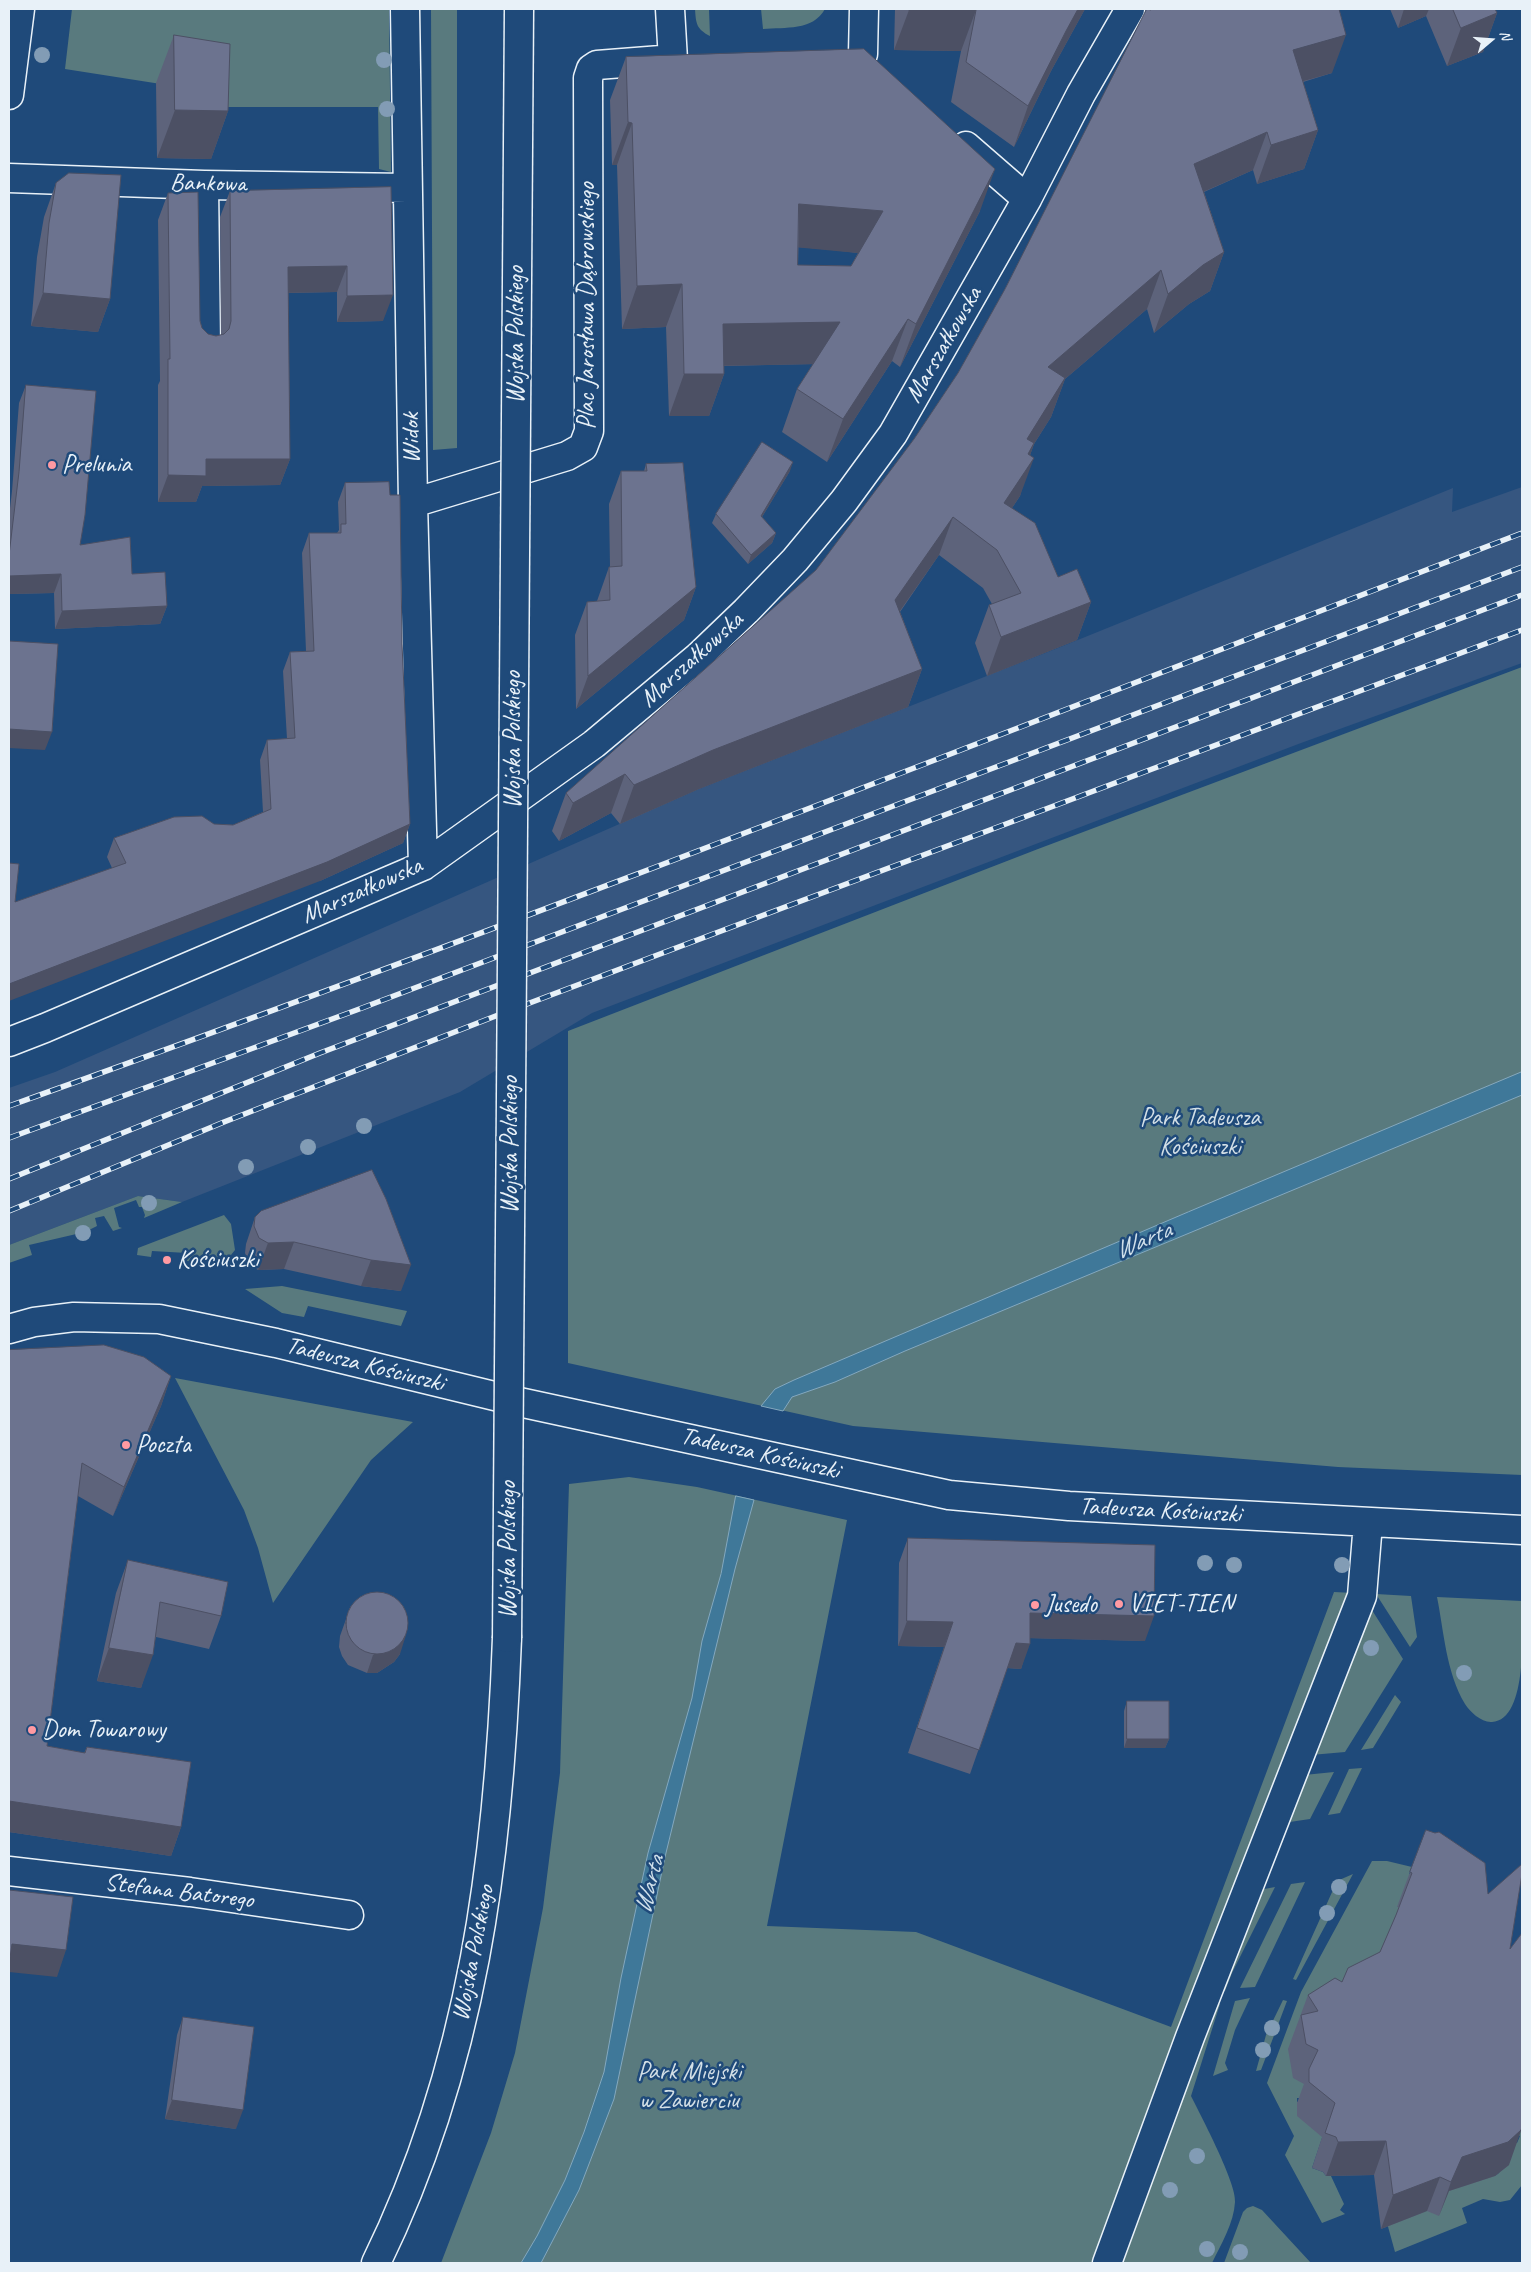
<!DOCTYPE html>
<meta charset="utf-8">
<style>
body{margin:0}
#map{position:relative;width:1531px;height:2272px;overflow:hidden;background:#1f4a7a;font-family:Caveat,sans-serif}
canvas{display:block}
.frame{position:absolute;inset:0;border:10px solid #e8f1f8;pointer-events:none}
.north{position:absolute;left:1466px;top:15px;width:50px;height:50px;-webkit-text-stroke:4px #1f4a7a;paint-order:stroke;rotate:72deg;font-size:14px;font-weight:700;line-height:20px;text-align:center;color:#e8f1f8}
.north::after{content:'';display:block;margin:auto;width:18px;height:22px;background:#e8f1f8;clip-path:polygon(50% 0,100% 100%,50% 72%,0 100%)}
</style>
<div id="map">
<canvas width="1531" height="2272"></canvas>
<div class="frame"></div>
<div class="north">N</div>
</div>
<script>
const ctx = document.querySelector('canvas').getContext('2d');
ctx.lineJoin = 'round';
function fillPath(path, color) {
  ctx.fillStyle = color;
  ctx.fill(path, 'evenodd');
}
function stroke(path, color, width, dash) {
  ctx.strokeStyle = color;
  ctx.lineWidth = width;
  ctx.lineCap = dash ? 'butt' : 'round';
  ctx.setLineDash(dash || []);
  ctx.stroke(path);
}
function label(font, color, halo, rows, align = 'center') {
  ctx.font = font + ' Caveat,sans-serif';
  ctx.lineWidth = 5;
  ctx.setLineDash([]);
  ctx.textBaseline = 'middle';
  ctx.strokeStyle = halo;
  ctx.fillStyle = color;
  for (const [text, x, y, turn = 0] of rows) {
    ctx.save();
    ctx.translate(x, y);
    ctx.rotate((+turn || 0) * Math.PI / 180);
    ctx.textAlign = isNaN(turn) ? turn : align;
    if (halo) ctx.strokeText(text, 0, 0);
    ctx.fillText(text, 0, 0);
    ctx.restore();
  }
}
fillPath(new Path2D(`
 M1522,487V663L1301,743L592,1013L460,1092L182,1202L138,1196L9,1245V1088L55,1072L699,789L1058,648L1453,488L1452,512Z`), '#365680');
fillPath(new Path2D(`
 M72,9H389L391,172L379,169L378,107H212V92L65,69Z
 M431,9H457V448L433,450Z
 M695,9H709L710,36C696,29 696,23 695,9Z
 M761,9H825C813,31 785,27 763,29Z
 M1522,667V1475L1338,1467L853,1426L568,1363V1031L1038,849Z
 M138,1196L182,1202L144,1218L145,1215L142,1207H139L136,1200L114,1208L119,1227L122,1228L113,1231L104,1216L95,1218L97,1226L85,1232L29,1245L32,1255L9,1263V1245Z
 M224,1215L231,1224L235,1250L223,1265L187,1261V1253L152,1251L151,1257L137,1255L138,1248Z
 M282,1286L407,1311L401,1326L308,1306L304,1317L282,1313L245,1289Z
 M175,1378L413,1422L371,1460L273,1603L258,1548L244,1510Z
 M629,1477L697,1487L847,1520L767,1926L916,1932L1171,2027L1334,1592L1354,1593L1100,2263H441L491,2133L515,2053L543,1908L560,1773L569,1484Z
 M1376,1594L1411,1596L1417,1637L1410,1647Z
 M1437,1597L1522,1601C1522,1626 1529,1720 1492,1722C1482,1723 1470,1712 1465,1704C1446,1672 1444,1632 1437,1597Z
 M1370,1607L1403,1659L1345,1752L1311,1755Z
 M1395,1695L1401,1702L1373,1748L1361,1750Z
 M1362,1768L1340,1813L1328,1815L1349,1769Z
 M1334,1772L1310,1819L1283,1823L1304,1775Z
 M1372,1861H1387L1412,1867L1409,1874L1416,1877L1406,1910L1305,2084L1303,2098H1297V2102H1303L1326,2126L1312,2168L1323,2172L1326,2176H1331L1344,2204L1340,2210L1345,2214L1322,2223L1285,2155L1294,2136L1267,2083L1301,1992Z
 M1353,1874L1296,1980L1293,1979L1337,1881Z
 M1305,1882L1255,1987L1240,1988L1291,1884Z
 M1275,1887L1232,1973L1225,1991L1217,1993L1259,1890Z
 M1250,1998L1235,2030L1225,2063L1228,2070L1213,2076L1235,2001Z
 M1283,2000L1287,2001L1261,2070L1256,2071L1266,2035Z
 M1220,2004L1191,2096C1201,2116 1237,2184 1235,2202C1234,2223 1221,2244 1212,2263H1117L1212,2006Z
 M1522,2114V2185L1510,2200L1500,2202L1483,2199L1462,2208L1467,2223L1395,2252L1387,2223L1456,2174L1495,2176L1499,2173L1513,2143H1517L1520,2136L1511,2132Z
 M1253,2206L1262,2210L1311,2263H1224L1243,2212L1247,2208Z`), '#597a7e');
const water = new Path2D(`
 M1522,1072V1095L905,1351L835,1382L792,1397L783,1411L761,1406L775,1389L794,1380L1188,1212Z
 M736,1496L754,1500L735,1569L665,1857L614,2099L579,2190L541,2263H521L537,2236L565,2180L584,2132L604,2072L621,1978L648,1853L692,1698L702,1641L721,1574Z`);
fillPath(water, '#3f7899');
stroke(water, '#83a8bf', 1);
const minor = new Path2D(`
 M405,9L413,503L423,866
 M670,9L673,60
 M863,54L864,9
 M9,95L20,9
 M966,146L1027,199
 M9,178L204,185L407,188
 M204,185L206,347
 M413,503L567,456L583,447L589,431L588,78L591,69L597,65L661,60
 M9,1042L45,1028L423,866L594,744L698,657L746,611L795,560L844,501L893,434L1027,199L1081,94L1130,9
 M9,1329L34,1322L74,1317L159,1319L276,1343L519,1402L949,1495L1069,1506L1522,1530
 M9,1871L190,1892L349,1915
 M1107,2263L1190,2037L1362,1596L1368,1523`);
const major = new Path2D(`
 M376,2263C473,2065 499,1856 507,1638`);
stroke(minor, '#e8f1f8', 31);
stroke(major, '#e8f1f8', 31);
stroke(minor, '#1f4a7a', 28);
stroke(major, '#1f4a7a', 28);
const rail = new Path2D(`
 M9,1106C517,925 1019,727 1522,533
 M9,1138L362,1008L1522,567
 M9,1179L320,1053L1522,595
 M9,1211L224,1122L511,1010L1522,630`);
stroke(rail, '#e8f1f8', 5.5);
stroke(rail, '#1f4a7a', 4, [11]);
const majorBridge = new Path2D(`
 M507,1638L519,9`);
stroke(majorBridge, '#e8f1f8', 31, []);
stroke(majorBridge, '#1f4a7a', 28);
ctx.fillStyle = '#829cb5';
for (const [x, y] of [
 [42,55],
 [384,60],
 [387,109],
 [364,1126],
 [308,1147],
 [246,1167],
 [149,1203],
 [83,1233],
 [1205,1563],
 [1234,1565],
 [1342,1565],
 [1371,1648],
 [1464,1673],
 [1339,1887],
 [1327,1913],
 [1272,2028],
 [1263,2050],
 [1197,2156],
 [1170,2190],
 [1207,2249],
 [1240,2252]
]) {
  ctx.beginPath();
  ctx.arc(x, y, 8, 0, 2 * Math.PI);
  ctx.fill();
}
fillPath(new Path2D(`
 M895,9H1085L1051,71L1014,147L951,102L961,51L894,50Z
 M1147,9L1332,73L1303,82L1318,130L1304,169L1257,184L1253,170L1204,192L1224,252L1210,291L1189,304L1154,333L1147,309L1065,379L1051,417L1034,444L1030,455L1020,496L1012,508L1058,577L1091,602L1077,640L987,676L975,643L989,605L992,604L983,588L939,555L900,612L922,669L908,707L699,789L620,824L611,813L559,841L552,831L566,793L816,570L914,439L958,373L1005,289Z
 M1390,9H1495L1497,13L1483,52L1447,66L1426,16L1398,28Z
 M174,35L228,111L211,159L157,158L156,83Z
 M626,57L980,211L900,367L892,361L827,462L782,432L797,389L813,364L724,366V374L709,416H669L666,327L622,329L617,165H612L610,100ZM798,247L832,250L858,253L851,266L798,265Z
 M56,183L110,299L98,332L31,326L37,257L44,217Z
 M391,187L383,321L337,322V292L288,293L290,459L280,485L202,486L196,502H158V385L160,381L158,220L168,193L202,328L208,334L216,336L221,335L220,217L230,191Z
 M26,385L80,545L132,574L167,606L160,624L55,629L54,593L9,594V517L12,491L19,403Z
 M646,464L696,587L684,620L576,709L575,635L587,602L597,601L609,567H610L609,504L621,471H644Z
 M790,471L762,517L776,533L772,543L748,564L712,523L716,514Z
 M345,483L390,495L402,644L410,824L403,843L320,881L112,868L107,857L114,838L214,824L233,825L263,812L260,760L267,740L287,739L283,671L290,652L306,651L302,553L309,533H337L339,530L338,502Z
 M372,1170L401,1291L361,1286L284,1269L258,1270L250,1265L245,1253L246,1244L255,1217Z
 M9,1350L171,1376L161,1406L113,1516L78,1496L47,1746L84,1753L87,1747L181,1827L171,1856L9,1832Z
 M908,1538L1145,1641L1030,1638L1021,1669L1007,1668L970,1774L908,1753L944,1647L898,1646L899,1563Z
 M128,1560L221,1616L209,1649L156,1637L141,1688L97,1681L116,1593Z
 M350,1608L400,1654L394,1662L377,1673H367L348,1665L342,1656L339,1647L340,1636Z
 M1127,1701L1169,1739L1165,1748H1124V1711Z
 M1410,1872L1488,1894L1510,1949L1509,2165L1495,2176L1449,2191L1439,2216L1427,2211L1381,2229L1374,2175L1326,2176L1323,2172L1312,2168L1322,2137L1297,2116V2103L1304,2084L1293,2078L1288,2049L1308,1995L1342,1982L1380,1952L1396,1915L1399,1907H1397Z
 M183,2017L236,2129L165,2119L177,2035Z`), '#5d637b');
fillPath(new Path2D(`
 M1078,9H1085L1051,71L1014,147L1028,106L1066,31Z
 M1404,9H1429L1426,16L1398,28Z
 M909,10H976L961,51L894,50Z
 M1497,13L1483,52L1447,66L1461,28Z
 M1346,35L1332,73L1279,88L1293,50Z
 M175,110L228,111L211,159L157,158Z
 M628,122L632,123L617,165H612Z
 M1318,130L1304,169L1257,184L1271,145Z
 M1267,132L1253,170L1180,202L1194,164Z
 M995,169L980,211L900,367L916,324Z
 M799,204L883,211L868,254L783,246Z
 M1224,252L1210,291L1189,304L1154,333L1168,294L1203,265Z
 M347,266L337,292L278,293L288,267Z
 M1161,270L1147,309L1065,379L1051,417L1034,444L1023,475L1034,458L1020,496L990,541L1013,477L1048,367Z
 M682,284L666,327L622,329L637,286Z
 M43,293L110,299L98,332L31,326Z
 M393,295L383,321L337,322L347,296Z
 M908,319L892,361L827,462L843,419Z
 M840,322L825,364L707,366L723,324Z
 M684,374H724L709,416H669Z
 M206,459H290L280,485L202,486L196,502H158L168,475Z
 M793,462L790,471L757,525L761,516Z
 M953,517L939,555L881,638L895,600Z
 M776,533L772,543L748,564L751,555Z
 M61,574L54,593L9,594V576Z
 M696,587L684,620L576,709L588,676Z
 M1091,602L1077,640L987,676L1001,637Z
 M167,606L160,624L55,629L62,611Z
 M922,669L908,707L699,789L620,824L634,785L713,750Z
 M9,729L52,732L45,750L9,748Z
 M625,774L611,813L559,841L573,803Z
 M410,824L403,843L320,881L9,1001V984Z
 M294,1242L284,1269L258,1270L268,1243Z
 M371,1260L411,1265L401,1291L361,1286Z
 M171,1376L161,1406L113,1516L124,1487Z
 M1030,1613L1154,1616L1145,1641L1021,1638Z
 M907,1621L953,1622L944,1647L898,1646Z
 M406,1635L400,1654L394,1662L377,1673H367L373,1655Z
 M1016,1643L1030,1644L1021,1669L1007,1668Z
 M109,1648L153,1655L141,1688L97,1681Z
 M1127,1739H1169L1165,1748H1124Z
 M9,1801L181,1827L171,1856L9,1832Z
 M12,1944L66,1950L57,1977L9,1972V1952Z
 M172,2100L243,2110L236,2129L165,2119Z
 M1522,2128L1509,2165L1495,2176L1449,2191L1439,2216L1451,2182L1462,2157Z
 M1386,2141L1374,2175L1326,2176L1338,2142Z
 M1440,2177L1427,2211L1381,2229L1393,2195Z`), '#4c5064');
const building = new Path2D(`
 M909,9H1078L1066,31L1028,106L966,62L976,10H909Z
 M1147,9L1151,10V9H1339L1346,35L1293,50L1318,130L1271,145L1267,132L1194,164L1224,252L1203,265L1168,294L1161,270L1048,367L1065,378L1027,439L1034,443L1028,454L1034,458L1004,503L1035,523L1058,577L1077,569L1091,602L1001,637L989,605L1021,593L997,550L953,517L895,600L922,669L713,750L634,785L625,774L573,803L566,793L816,570L914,439L958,373L1005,289Z
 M1453,9H1495L1497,13L1461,28Z
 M174,35L230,44L228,111L175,110Z
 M864,49L995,169L916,324L908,319L843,419L797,389L840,322L723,324L724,374H684L682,284L637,286L632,123L628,122L626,57ZM799,204L883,211L851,266L798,265Z
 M69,173L121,175L110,299L43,293L49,223L56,183Z
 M391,187L393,295L347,296V266L288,267L290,459H206V476L168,475V359H170L168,193L198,192L200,321L202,328L208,334L216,336L224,334L229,329L231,321L230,191Z
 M26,385L96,391L85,515L80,545L130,537L132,574L165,572L167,606L62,611L61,574L9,576V555L19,472Z
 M762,442L793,462L761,516L776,533L751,555L716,514Z
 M683,463L696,587L588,676L587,602L610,600L609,567L622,566L621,471H647L646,464Z
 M389,482L390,495H400L402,644L410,824L327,862L9,984V863L19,864L15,902L126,863L114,838L174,817L202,816L214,824L233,825L271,809L267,740L295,738L290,652L314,651L309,533H341V524H346L345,483Z
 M9,641L58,644L52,732L9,729Z
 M372,1170L386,1199L411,1265L371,1260L294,1242L268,1243L259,1238L254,1226L255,1217L261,1211Z
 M104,1345L144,1357L171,1376L124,1487L82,1463L47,1746L85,1753L87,1747L191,1762L181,1827L9,1801V1350Z
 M908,1538L1155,1545L1154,1616L1030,1613V1644L1016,1643L979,1750L917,1728L953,1622L907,1621Z
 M128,1560L228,1582L221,1616L160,1602L153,1655L109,1648Z
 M346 1623a31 31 0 1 1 62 0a31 31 0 1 1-62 0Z
 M1127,1701H1169V1739H1127Z
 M1426,1830L1435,1833L1439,1832L1485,1863L1488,1894L1522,1864V1874L1510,1949L1522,1933V2128L1521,2130L1508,2142L1462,2157L1451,2182L1440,2177L1393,2195L1386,2141L1338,2142L1336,2137L1325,2133L1335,2103L1309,2082V2069L1318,2050L1306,2044L1301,2015L1318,2011L1308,1995L1335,1978L1342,1982L1348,1968L1380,1952L1396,1915L1412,1873L1410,1872Z
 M9,1890L73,1897L66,1950L12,1944L9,1965Z
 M183,2017L254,2027L243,2110L172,2100Z`);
fillPath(building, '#6c738f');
stroke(building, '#4c5064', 1);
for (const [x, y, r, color] of [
 [52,465,5,"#ff9aa2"],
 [167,1260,5,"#ff9aa2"],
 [126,1445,5,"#ff9aa2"],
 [1119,1604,5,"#ff9aa2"],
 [1035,1605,5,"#ff9aa2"],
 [32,1730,5,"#ff9aa2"]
]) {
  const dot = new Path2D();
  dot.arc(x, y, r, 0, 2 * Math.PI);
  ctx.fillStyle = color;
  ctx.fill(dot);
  stroke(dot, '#1f4a7a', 2);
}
label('25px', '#e8f1f8', '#1f4a7a', [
 ["Bankowa",208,184,1],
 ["Plac Jarosława Dąbrowskiego",587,306,-90],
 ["Wojska Polskiego",516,335,-90],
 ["Marszałkowska",944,345,-60],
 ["Widok",412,438,-91],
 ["Marszałkowska",692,660,-42],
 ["Wojska Polskiego",513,740,-90],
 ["Marszałkowska",362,891,-24],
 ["Wojska Polskiego",510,1145,-90],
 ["Tadeusza Kościuszki",365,1365,14],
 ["Tadeusza Kościuszki",760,1454,13],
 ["Tadeusza Kościuszki",1160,1511,3],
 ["Wojska Polskiego",508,1550,-90],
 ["Stefana Batorego",179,1892,7],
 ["Wojska Polskiego",474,1953,-79]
]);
label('25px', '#e8f1f8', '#1f4a7a', [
 ["Prelunia",62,465],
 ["Kościuszki",177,1260],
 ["Poczta",136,1445],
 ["VIET-TIEN",1129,1604],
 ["Jusedo",1045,1605],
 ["Dom Towarowy",42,1730]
], 'left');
label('25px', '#d3dfe6', '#1f4a7a', [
 ["Park Tadeusza",1200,1118],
 ["Kościuszki",1200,1147],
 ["Park Miejski",689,2072],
 ["w Zawierciu",689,2101]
]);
label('italic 26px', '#cfdfea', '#1f4a7a', [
 ["Warta",1143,1241,-23],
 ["Warta",650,1885,-76]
]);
</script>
